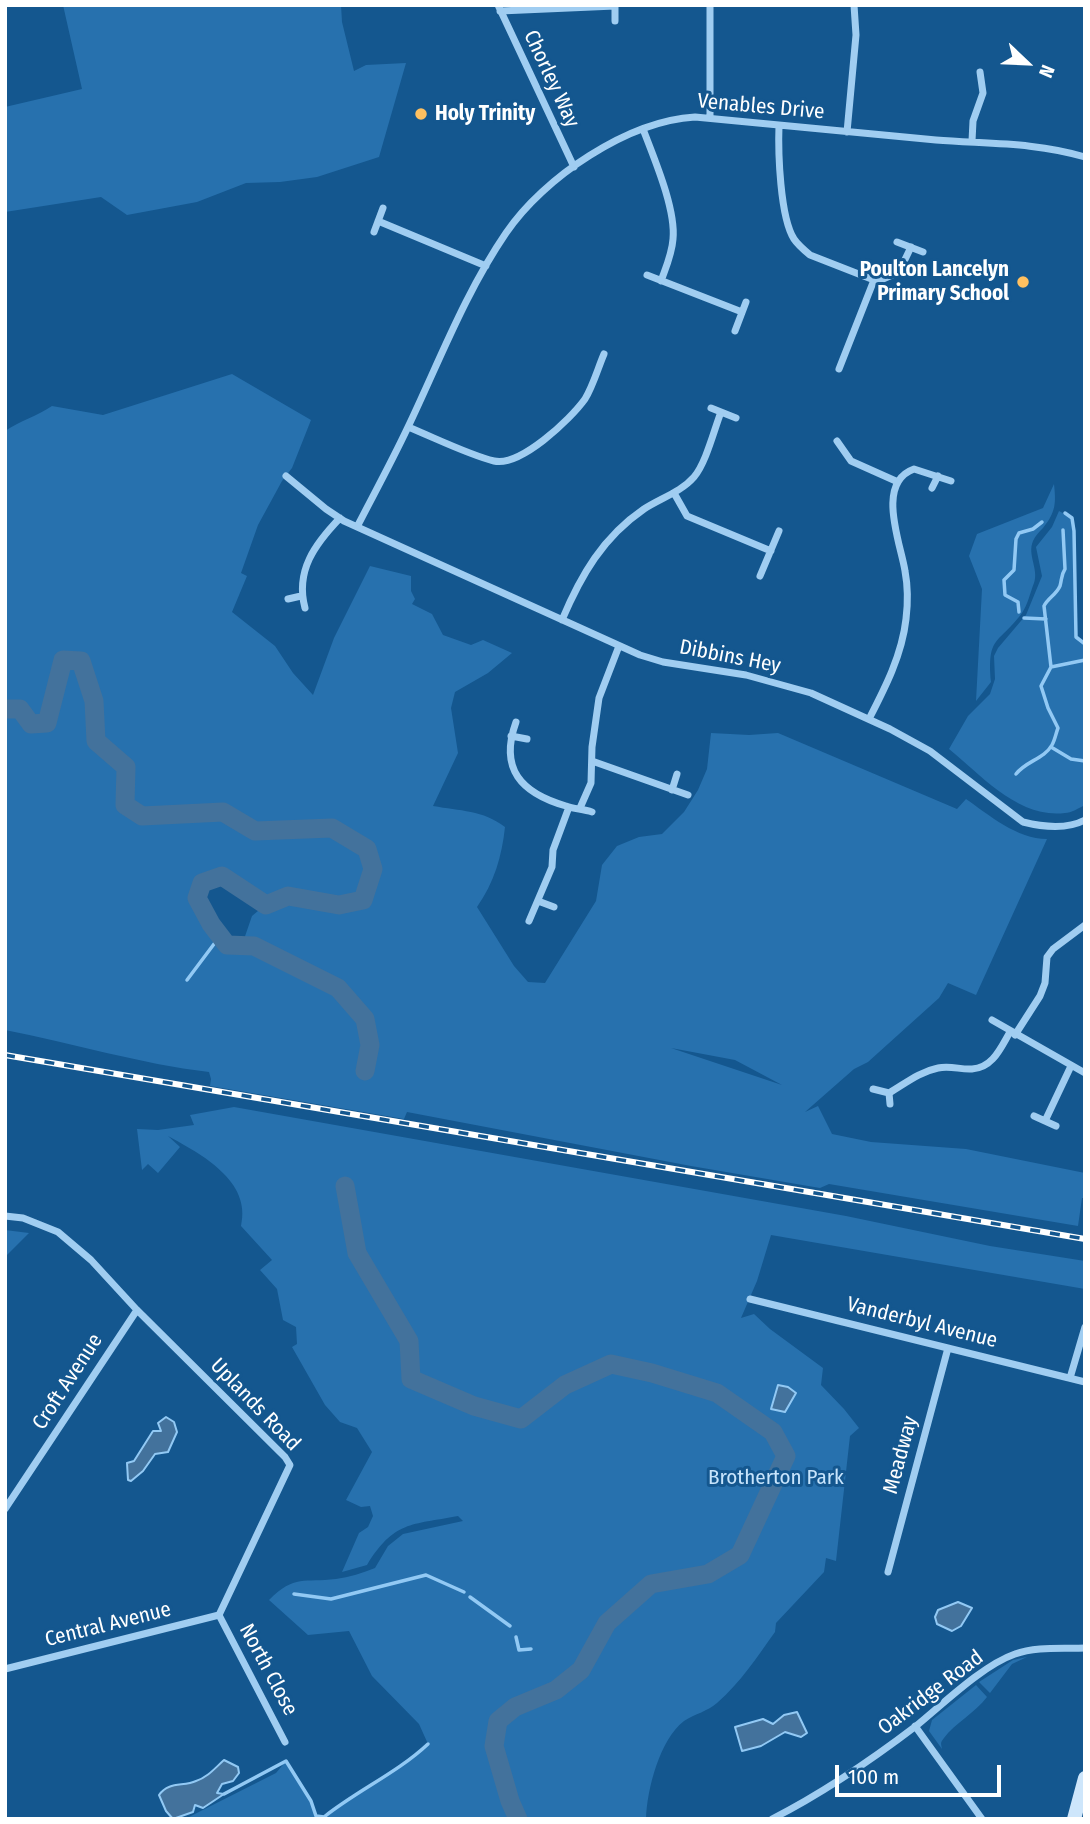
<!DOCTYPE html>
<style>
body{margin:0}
#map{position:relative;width:1090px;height:1824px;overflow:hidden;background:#14578f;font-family:"Fira Sans Condensed",sans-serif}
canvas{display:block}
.frame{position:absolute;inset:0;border:7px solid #fff;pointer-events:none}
.north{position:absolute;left:992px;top:28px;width:70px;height:70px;-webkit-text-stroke:5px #14578f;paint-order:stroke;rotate:113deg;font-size:19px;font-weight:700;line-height:28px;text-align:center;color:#fff}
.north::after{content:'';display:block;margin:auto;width:24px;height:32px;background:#fff;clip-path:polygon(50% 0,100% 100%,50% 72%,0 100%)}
.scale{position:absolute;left:835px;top:1765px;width:166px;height:32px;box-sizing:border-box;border:4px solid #fff;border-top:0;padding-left:9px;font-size:21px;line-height:24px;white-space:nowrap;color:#fff;-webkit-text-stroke:5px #14578f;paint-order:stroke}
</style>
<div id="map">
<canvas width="1090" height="1824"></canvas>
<div class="frame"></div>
<div class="north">N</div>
<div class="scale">100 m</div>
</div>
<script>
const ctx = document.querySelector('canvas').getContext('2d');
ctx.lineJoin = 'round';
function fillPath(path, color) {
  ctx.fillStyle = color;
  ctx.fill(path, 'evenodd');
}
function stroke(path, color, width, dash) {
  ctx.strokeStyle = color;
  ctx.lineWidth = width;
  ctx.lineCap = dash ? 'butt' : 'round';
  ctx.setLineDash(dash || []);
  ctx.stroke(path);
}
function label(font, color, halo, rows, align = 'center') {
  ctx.font = font + ' "Fira Sans Condensed",sans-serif';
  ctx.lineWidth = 6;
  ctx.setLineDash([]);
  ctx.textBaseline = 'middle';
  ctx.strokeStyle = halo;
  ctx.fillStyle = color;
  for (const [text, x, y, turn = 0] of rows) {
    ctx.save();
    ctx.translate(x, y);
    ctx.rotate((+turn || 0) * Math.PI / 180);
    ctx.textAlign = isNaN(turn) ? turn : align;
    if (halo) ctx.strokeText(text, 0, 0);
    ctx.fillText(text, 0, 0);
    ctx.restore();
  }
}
fillPath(new Path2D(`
 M63,5H341L342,22L354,71L366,65L406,63L379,157L317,177L280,182L246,183L197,202L127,215L101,197L5,212V107L82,89Z
 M232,374L311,420L292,468L282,481L258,525L241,573L247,576L232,612L275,646L293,673L313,695L334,638L370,566L411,576V591L415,599L412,604L432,614L443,635L471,645L483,640L512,653L488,673L455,692L451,708L458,753L433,806C460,811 483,810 505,827C502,856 494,883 477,907L514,966L528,982L545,983L596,901L602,865L617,846L639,837L662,834L684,812L698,790L707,769L711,733L749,735L778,733L957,809L966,799C989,815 1017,839 1047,839L976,995L948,983L939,998L868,1062L854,1069L805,1112L818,1106L832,1134L871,1142L966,1149L1085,1173V1198H1082L1078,1226L829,1184L820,1188L691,1166L407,1112L404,1119L210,1086L211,1079L209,1072C140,1064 73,1043 5,1030V431C20,421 37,416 52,406L103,415ZM222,876L265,905L252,916L242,945H227L211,924L197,898L202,883ZM671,1048L735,1060L782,1085Z
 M1054,484C1056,503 1056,512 1043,528C1039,532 1035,536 1033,541C1027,555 1039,569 1034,583C1030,593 1028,604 1022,613C998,645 987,635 991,682L976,701L982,589L969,556L977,534L1043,508Z
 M1059,511L1072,518L1076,550V637L1085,644V805C1079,808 1071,813 1065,813C1019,819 981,775 949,749L968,716L990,694L995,679L994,656L998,648L1026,615L1042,576L1036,547L1052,527Z
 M234,1107L846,1216L990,1246L1085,1261V1289L771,1235L757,1281L741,1318L754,1314L770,1329L823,1368L821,1385L844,1409L859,1428L850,1436L836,1561L826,1558L824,1572L776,1623L775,1632C757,1657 741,1682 717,1703C708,1711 695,1714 684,1721C660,1739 647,1789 646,1819H185L276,1773L286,1761L311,1801L316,1815L324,1817C357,1790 397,1773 428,1744L419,1724L372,1676L349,1631L308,1635L269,1600C295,1574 304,1583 336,1579C349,1577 363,1573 375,1568L388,1546L403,1534L463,1521L458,1516C411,1525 394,1521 367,1565L342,1572L359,1533L368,1527L373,1516L370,1506L361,1507L346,1500L372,1452L357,1428L340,1422L325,1405L292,1347L297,1344L296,1327L283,1320L277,1289L260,1270L272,1260L241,1226C252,1181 201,1154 168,1136L180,1147L158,1173L148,1164L142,1170L137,1129L158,1130L194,1125L190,1115Z
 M5,1230L29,1233L5,1257Z
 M1027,1657L1012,1664L990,1693L979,1682L1013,1660Z
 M976,1685L987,1697C975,1713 955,1723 944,1738C940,1743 941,1743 942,1749L929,1731L932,1720Z`), '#2771ae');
const water = new Path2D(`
 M778,1385L788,1387L796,1393L785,1412L771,1409Z
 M166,1417L174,1422L177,1432L168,1452L155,1454L143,1471L131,1481L128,1480L127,1463L134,1461L153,1431H161L158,1423Z
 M958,1602L972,1608L961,1626L952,1631L937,1624L935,1617L938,1610Z
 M797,1712L807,1733L801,1737L785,1732L761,1746L742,1751L735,1727L763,1719L773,1724L784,1715Z
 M224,1760L238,1767L239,1773L233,1781L222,1784L217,1793L224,1794L203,1808L195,1805L193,1812L173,1819L166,1811L159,1795C169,1781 183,1787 196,1781C208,1777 215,1768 224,1760Z`);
fillPath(water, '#43729c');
stroke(water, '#92c9f4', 2);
stroke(new Path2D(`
 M1065,513L1072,518L1074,531L1076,637L1085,644
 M1019,612L1018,602L1005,595L1004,580L1014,570L1016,539L1019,533L1033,529L1042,522
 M1024,618L1046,619
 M1051,667L1085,660
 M1051,747L1071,759L1085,761
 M1016,774C1026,761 1044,759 1052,745C1055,740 1056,733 1058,728L1048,708L1041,686L1051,667L1044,606C1048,598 1056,595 1060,586C1062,579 1061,575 1065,569L1063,530
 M187,980L220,936
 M294,1594L331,1599L426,1575L464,1592
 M470,1597L510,1626
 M516,1637L519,1650L531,1649
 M224,1794L286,1761L311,1801L316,1816L324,1817C358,1790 397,1773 428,1744`), '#92c9f4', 3.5);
stroke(new Path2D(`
 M5,709H20L31,724L47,723L63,660L81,661L94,701L96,741L126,767L125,805L142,816L223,812L255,831L332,828L367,849L373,869L363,900L339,905L288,896L266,905L222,876L202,883L197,898L211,924L227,945L254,946L338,988L365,1019L370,1045L365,1071
 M345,1186L357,1253L409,1341L411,1379L474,1406L521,1419L565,1385L611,1364L652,1373L717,1393L773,1432L786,1456L740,1555L708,1574L651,1584L607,1623L581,1670L556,1690L515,1707L498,1721L494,1746L510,1801L518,1819`), '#43729c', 19);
stroke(new Path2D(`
 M498,5L574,167
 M615,5V21
 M500,11L615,6
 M710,118V5
 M779,125C778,152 780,217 794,239C798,245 804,250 810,255L874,280L883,279L899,272L911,247
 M643,129C654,158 676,209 673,239C672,254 666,267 661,281
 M847,132L856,35L854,5
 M972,141L973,121L983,93L980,72
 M378,221L486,266
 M374,232L383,208
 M897,242L923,252
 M647,275L742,312
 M735,331L746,302
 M839,369L874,280
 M711,408L736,418
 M408,427C433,437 469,455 494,461C520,467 570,420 585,399C593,386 598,368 604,354
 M837,441L851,461L898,482
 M286,476L326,509L344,521L640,655L663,662L746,675L811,693L890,729L930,751L1023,822C1043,827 1066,830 1085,820
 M932,488L938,476
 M674,493L687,516L771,551
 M357,527C374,494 392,461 408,427C439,362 465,293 506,233C544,177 628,121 695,117C776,124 856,133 936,140C986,144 1035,142 1085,157
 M760,576L779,531
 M288,599L301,596
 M305,608C295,571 315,544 340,518
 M562,620C581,575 603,537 644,509C661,498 681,492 694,477C706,463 714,430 721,412
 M869,719C885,688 902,655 906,619C908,603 908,587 905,571C901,544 875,483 914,469L951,481
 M516,722C499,769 521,793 566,806C574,809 583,809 592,812
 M511,736L527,739
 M592,761L688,795
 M672,790L677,774
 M580,808L591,783L592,747L599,698L619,646
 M538,901L554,907
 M529,921L552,867L553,850L569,807
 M992,1020L1085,1073
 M1015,1035L1040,996L1045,983L1047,957L1053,949L1085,925
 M873,1089L889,1093C906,1083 919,1072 938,1068C950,1065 961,1070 972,1069C993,1068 1001,1047 1010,1032
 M889,1093L890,1104
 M1034,1116L1056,1126
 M1045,1121L1071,1066
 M5,1216L23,1218L58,1232L91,1260L137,1310L285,1457L290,1465L219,1615
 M750,1299L1085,1382
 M1070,1378L1085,1327
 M5,1509L137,1310
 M888,1572L948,1348
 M219,1615L285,1742
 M5,1669L219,1615
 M915,1726L982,1819
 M772,1819C823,1793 870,1761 916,1726C943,1704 983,1665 1015,1654C1036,1646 1063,1649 1085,1648`), '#a0cdf1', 7);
stroke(new Path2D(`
 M1074,1819L1085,1778`), '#cee6fb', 14);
const rail = new Path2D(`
 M5,1055L1085,1239`);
stroke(rail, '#fff', 6);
stroke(rail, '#14578f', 3.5, [10]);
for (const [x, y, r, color] of [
 [421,114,7,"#ffc060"],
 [1023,282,7,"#ffc060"]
]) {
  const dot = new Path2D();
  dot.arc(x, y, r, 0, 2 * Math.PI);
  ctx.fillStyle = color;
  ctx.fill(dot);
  stroke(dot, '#14578f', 2.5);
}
label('21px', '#fff', '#14578f', [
 ["Chorley Way",551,79,65],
 ["Venables Drive",761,107,5],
 ["Dibbins Hey",730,657,11],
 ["Vanderbyl Avenue",922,1323,14],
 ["Croft Avenue",68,1382,-57],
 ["Uplands Road",255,1405,46],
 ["Meadway",901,1455,-75],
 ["Central Avenue",108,1625,-14],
 ["North Close",268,1670,62],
 ["Oakridge Road",931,1693,-37]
]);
label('bold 21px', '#fff', '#14578f', [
 ["Holy Trinity",435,114],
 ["Poulton Lancelyn",1009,270,"right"],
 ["Primary School",1009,294,"right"]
], 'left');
label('21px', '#c7e4fc', '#14578f', [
 ["Brotherton Park",776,1478]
]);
</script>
